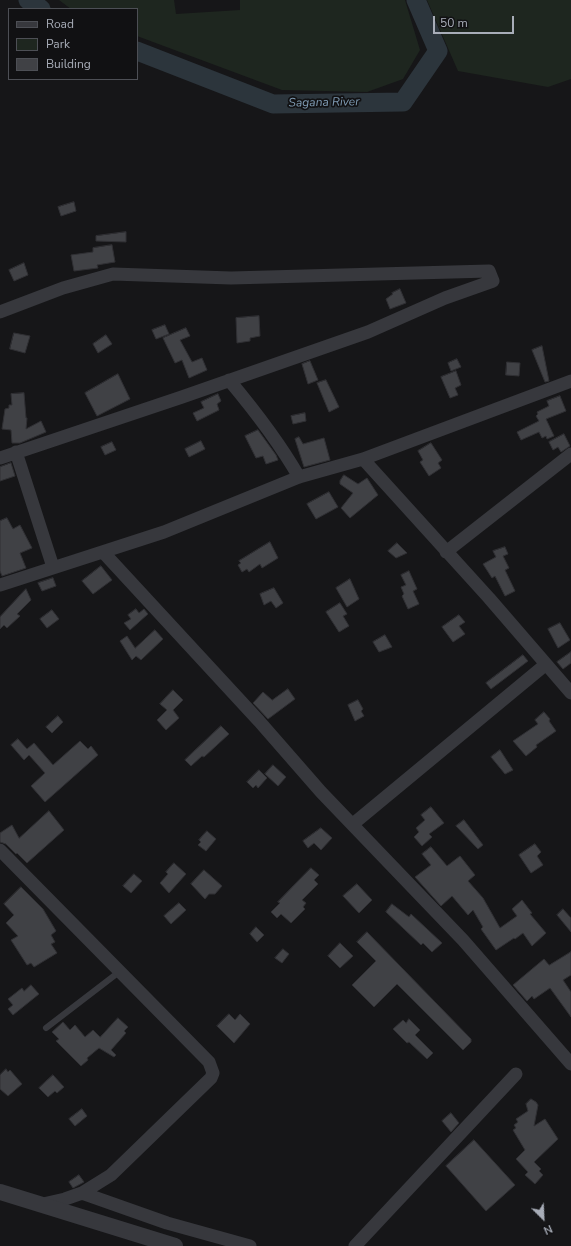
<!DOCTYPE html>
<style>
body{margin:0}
#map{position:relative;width:571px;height:1246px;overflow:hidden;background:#161618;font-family:"Nunito Sans",sans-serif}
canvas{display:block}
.legend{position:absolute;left:8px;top:8px;width:130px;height:72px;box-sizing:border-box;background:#111113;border:1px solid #4d4f55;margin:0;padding:5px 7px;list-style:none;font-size:12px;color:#a8adb8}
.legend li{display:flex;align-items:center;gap:8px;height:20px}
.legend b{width:20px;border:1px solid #4d4f55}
.north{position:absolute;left:523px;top:1198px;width:40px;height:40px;-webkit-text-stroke:3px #111113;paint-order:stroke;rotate:156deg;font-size:11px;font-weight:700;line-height:16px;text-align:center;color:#a8adb8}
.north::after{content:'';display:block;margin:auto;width:14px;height:18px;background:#a8adb8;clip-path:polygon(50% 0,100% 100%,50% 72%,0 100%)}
.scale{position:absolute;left:433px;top:16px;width:81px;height:18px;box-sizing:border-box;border:2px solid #a8adb8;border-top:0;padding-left:5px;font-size:12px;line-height:14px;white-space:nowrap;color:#a8adb8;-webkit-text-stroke:3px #111113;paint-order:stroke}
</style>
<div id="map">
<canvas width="571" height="1246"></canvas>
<ul class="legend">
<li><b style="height:5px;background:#37383d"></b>Road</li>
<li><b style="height:11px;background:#1e261f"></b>Park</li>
<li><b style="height:11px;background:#404145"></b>Building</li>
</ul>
<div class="north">N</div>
<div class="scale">50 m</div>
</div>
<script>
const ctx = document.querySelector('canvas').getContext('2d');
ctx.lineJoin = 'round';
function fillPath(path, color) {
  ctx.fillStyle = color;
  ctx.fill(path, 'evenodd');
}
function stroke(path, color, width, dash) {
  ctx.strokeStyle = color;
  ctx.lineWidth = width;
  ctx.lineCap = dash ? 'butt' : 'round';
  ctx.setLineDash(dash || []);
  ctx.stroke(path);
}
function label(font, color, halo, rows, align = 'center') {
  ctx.font = font + ' "Nunito Sans",sans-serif';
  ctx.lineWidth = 3.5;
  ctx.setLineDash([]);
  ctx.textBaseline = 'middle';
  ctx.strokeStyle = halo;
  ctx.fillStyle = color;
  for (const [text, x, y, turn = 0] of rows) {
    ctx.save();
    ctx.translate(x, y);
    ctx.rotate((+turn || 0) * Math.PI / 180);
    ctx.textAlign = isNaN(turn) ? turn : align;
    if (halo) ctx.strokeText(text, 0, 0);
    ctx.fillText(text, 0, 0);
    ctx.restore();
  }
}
fillPath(new Path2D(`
 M59,0H174L176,14L240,10V0H405L420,50L403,79L367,92L282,90L137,36V9H71Z
 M427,0H571V79L548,87L458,71Z`), '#1e261f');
stroke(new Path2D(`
 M28,0L41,9
 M137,51L273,104L403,102L438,51L416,0`), '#2c353c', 19);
const building = new Path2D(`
 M74,202L76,211L61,216L58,207Z
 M126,232V242L96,241V236Z
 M112,245L115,262L97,265L98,268L74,271L71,255L93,252V248Z
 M24,263L28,275L14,281L9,270Z
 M400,289L406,303L390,309L386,299L393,294L392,293Z
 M259,316L260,336L250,338V341L237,343L236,318Z
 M165,325L169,334L156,339L152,330Z
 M186,328L190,336L180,340L192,362L202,358L207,370L189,378L182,360L175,363L163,338Z
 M14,333L30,336L25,353L10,349Z
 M106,335L112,344L98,353L93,344Z
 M542,346L549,381L545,382L532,350Z
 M457,359L461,367L451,371L448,363Z
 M310,361L318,380L308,384L302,364Z
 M507,362L520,363L519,376L506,375Z
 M456,371L461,385L455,388L458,395L450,398L441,377Z
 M118,374L130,399L97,416L85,393Z
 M326,380L339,407L329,412L317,383Z
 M24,393L26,418H27L26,429L41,421L46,432L20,443H12L11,430L2,429L5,409L9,408V405H12L11,394Z
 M218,394L221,401L217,404L219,410L197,421L193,413L204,408L201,402Z
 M560,396L566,411L546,419L554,436L547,439L546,436L542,438L539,432L521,440L517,432L539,421L536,416L538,414L537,412L549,406L547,401Z
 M305,413L306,421L293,424L291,416Z
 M258,430L276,455L278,460L266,464L263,456L256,458L245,436Z
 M564,434L570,446L561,452L558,447L553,450L549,442Z
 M299,437L303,444L324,438L330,460L304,467L295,439Z
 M201,441L205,449L189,457L185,449Z
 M112,442L116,450L105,455L101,447Z
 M431,443L442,460L438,463L441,468L429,476L420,462L423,460L418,451Z
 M11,463L15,476L0,481V467Z
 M344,475L358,484L367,478L378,495L350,518L341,508L353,493L340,484V481Z
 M329,492L338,507L316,519L307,504Z
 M7,518L13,529L20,525L32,548L20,553L26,568L2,576L0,571V521Z
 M270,542L278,558L262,568L260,564L249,572L247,569L242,572L238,565L241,563L239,561Z
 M397,543L407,553L396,558L388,551Z
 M505,547L508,554L503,556L509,568L505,570L515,591L505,596L495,576L492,578L483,564L496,557L493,551Z
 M101,566L112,580L93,594L82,581Z
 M409,571L417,589L413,591L419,604L408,609L402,596L404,594L401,587L406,585L401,575Z
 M53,578L56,586L42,591L38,583Z
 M350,579L359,599L347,607L336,588Z
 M274,588L283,603L276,608L271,601L264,605L260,594Z
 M26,589L31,600L17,614L20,616L7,628L4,625L0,629V617Z
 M340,603L347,614L343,616L349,626L339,632L326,612Z
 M136,609L139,613L144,609L148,614L130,630L124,623L131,619L128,615Z
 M52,610L59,619L47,628L40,619Z
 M459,615L465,622L459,626L465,634L453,642L442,627Z
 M560,623L570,640L558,648L548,629Z
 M155,630L163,639L141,660L136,656L132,660L120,641L127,636L135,648Z
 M385,635L392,647L379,652L373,642Z
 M571,652V663L563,669L557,662Z
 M523,655L528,661L491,689L486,683Z
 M288,689L295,699L268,719L253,703L263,692L272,700Z
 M173,690L183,700L173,710L179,718L166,730L157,720L167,710L160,704Z
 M358,700L363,709L361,711L364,716L355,721L348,705Z
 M544,712L550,719L549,721L556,731L536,745L537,747L526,756L513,741L538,724L535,720Z
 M58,716L63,722L52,733L46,727Z
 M221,726L229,734L204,757L202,756L191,766L185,760Z
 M18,739L27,749L34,743L53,765L80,741L88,749L91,746L98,755L45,802L31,786L45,773L29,755L24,760L11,745Z
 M500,750L513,770L505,774L491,757Z
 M273,765L286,777L278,786L265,774Z
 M259,770L267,778L258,788L256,785L253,788L247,782Z
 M431,807L444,823L429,834L432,837L422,846L414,837L419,832L416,828L425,820L421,815Z
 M49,811L64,830L27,863L17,853L16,854L6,844L0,842V833L12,825L19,838Z
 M464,820L483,845L478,849L456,826Z
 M321,828L332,838L321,850L314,843L308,848L303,841Z
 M207,831L216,839L206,851L198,845L201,842L199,840Z
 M535,844L541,852L537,856L543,865L531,873L519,855Z
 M431,847L447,866L460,856L475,875L468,881L483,898L500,928L517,916L512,909L522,900L532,913L530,914L546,933L532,946L523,933L515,939L514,938L496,950L481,929L483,927L473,910L468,915L452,896L441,906L415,877L431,865L422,854Z
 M174,863L186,874L169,893L160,883L168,874L166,872Z
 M311,868L319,875L314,880L318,884L302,900L306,903L303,907L305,909L291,923L281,914L277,918L271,912L280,903L278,902Z
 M204,870L222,886L215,894H209L205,899L191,884Z
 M134,874L142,881L131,893L123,886Z
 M357,884L372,900L359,913L343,896Z
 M21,887L43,909L56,931L51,935L55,942L51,944L57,953L34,967L31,963L27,965L11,940L18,936L6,923L14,915L4,904Z
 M179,903L186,910L171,924L164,916Z
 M392,904L409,917L411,914L442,943L432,952L423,943L421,945L386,912Z
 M563,909L571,918V932L557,915Z
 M256,927L264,935L257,942L250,934Z
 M367,932L471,1039V1042L463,1050L397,984L374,1007L352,985L376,961L357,942Z
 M340,943L353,956L340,968L328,956Z
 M283,949L289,954L282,963L275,958Z
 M571,952V975L563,980L571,992V1017L550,988L534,999L532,996L527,1001L513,985L544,959L549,965Z
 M31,985L39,994L13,1015L8,1009L13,1005L8,999L22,988L24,991Z
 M229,1014L235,1020L240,1014L250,1024L234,1043L217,1026Z
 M118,1018L128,1027L124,1031L126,1033L111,1050L116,1055L114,1057L99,1048L87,1058L88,1060L81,1066L56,1041L59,1039L52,1032L63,1022L70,1030L75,1025L85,1037L93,1030L100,1037Z
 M409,1019L420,1030L415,1035L433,1053L427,1059L409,1042L407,1043L393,1029L403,1020L406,1023Z
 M6,1069L8,1072L10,1070L22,1084L8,1096L0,1089V1075Z
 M53,1075L64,1087L57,1093L55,1091L48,1097L39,1088Z
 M531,1099L536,1102L538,1105L534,1126L545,1119L558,1139L534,1162L541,1169L539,1171L543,1175L535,1184L525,1175L528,1172L516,1159L525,1150L513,1130L516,1128L514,1125L518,1122L516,1119L528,1111L526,1104Z
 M82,1109L87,1116L75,1126L69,1119Z
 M451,1113L459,1123L451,1132L442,1121Z
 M474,1140L515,1185L486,1211L446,1166Z
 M79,1175L84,1182L73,1188L69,1182Z`);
fillPath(building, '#404145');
stroke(building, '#303034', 1);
stroke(new Path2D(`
 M46,1028L119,972`), '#37383d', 6);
stroke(new Path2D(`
 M0,312L63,288L113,274L231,278L489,271L493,281L445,298L368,332L182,397L0,458
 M229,380C255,411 279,442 299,477
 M16,452L53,567
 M363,459L489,598L571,693
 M103,552L259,721L321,792L463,940L571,1064
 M446,552L571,454
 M0,585L164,532L299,477L363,459L571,381
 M353,824L545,665
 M0,850L209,1062L213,1073L211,1078L111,1175L82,1193L65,1199L43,1204
 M82,1193L167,1223L250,1246
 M355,1246L516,1074`), '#37383d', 13);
stroke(new Path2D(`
 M0,1192L175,1246`), '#37383d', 16);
label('italic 12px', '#7f9bb3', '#111113', [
 ["Sagana River",324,103,-1]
]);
</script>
